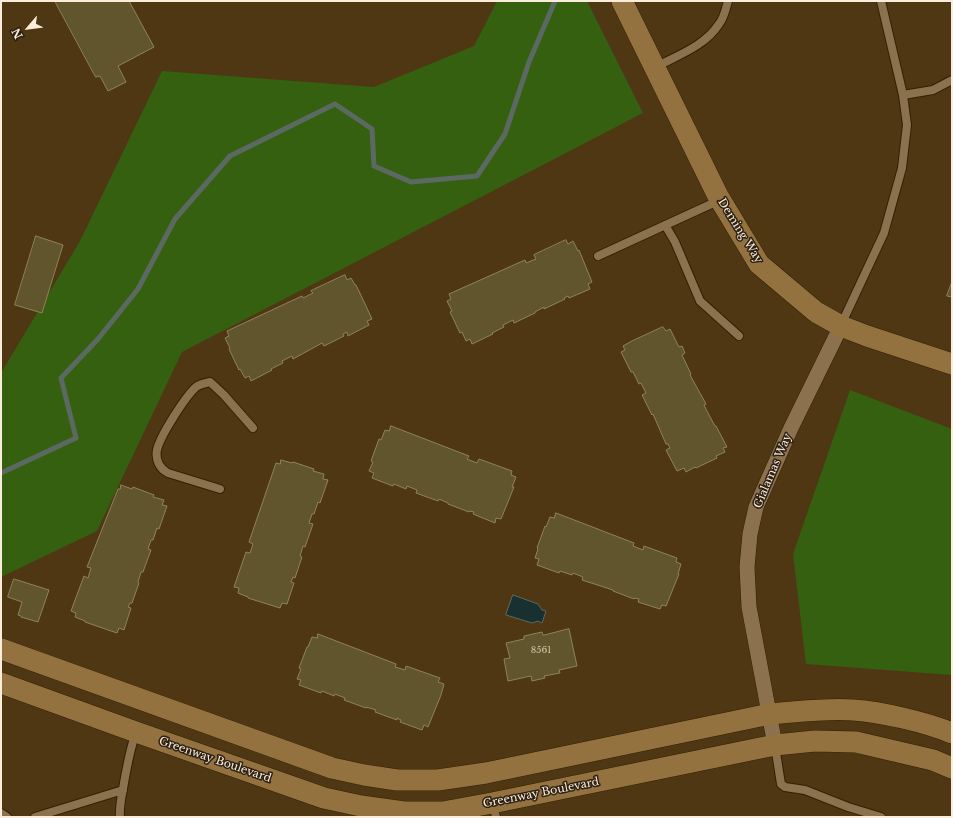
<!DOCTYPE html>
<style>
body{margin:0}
#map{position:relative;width:953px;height:818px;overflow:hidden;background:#4f3714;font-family:"Libre Baskerville",serif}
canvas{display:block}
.frame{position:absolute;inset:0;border:2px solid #fcedda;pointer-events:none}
.north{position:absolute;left:8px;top:8px;width:40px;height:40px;-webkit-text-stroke:3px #2c2113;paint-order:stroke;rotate:242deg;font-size:11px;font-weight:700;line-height:16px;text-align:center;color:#fcedda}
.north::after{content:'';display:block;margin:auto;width:14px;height:18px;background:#fcedda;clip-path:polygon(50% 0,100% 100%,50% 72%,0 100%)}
</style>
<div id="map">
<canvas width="953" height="818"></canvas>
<div class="frame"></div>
<div class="north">N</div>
</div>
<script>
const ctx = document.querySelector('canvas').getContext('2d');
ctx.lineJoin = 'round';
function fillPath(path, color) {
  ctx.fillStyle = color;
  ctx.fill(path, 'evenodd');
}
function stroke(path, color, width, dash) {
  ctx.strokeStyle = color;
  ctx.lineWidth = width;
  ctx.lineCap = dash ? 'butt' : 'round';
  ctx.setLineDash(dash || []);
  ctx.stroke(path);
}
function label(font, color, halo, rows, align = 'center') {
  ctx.font = font + ' "Libre Baskerville",serif';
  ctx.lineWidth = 3;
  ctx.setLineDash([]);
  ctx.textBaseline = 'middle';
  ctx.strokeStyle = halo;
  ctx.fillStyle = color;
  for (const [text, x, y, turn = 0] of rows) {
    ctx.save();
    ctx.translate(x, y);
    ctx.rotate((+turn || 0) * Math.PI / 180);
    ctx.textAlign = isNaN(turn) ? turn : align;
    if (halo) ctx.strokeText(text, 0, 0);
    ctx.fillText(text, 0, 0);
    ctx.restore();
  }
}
fillPath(new Path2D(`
 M497,1H587L643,113L182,352L97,531L1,577V373L80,241L162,71L374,87L474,46Z
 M850,390L952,429V675L806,664L793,554Z`), '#35600f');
const water = new Path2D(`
 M513,595L538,604L542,610L546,611L542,623L538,621L532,623L506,615Z`);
fillPath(water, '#18302f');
stroke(water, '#5c6962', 1);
stroke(new Path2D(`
 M1,473L76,438L61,378L98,339L138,289L175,219L230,156L335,104L372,129L374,166L411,182L477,176L505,134L529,62L555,1`), '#5c6962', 5);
const building = new Path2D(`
 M55,1H129L154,47L118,66L126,82L108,91L100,76L96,77Z
 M36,236L63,245L42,313L15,305Z
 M566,240L568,244L573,241L578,251L579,250L592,282L588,284L590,289L569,298L568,296L564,298L565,299L544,309V307L535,312V313L514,323L513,320L503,325L504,327L492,333L493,334L472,344L470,339L466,341L462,332L460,333L450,312L452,311L447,301L451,299L449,294L525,260L526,263L536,259L534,255Z
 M345,275L347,280L351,278L355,285H356L366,306L372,319L367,321L369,325L348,336L347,332L343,334L344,336L324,346L322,343L293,359L292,356L282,361L283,363L271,369L272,370L251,381L249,376L245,378L240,369L239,370L229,349L230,348L225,338L229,336L227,331L302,296L303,298L313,293L311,291Z
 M952,282V297L947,296Z
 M663,327L666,331L670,329L679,347L682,346L685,353L682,355L691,374L690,375L706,404L704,405L709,415L715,426H716L727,447L723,448L725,452L716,456L717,458L696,468L695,467L686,472L684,468L677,471L666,450L670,448L668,444H666L653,414L652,415L642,395L646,393L641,383L639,384L633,372H631L621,352L625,350L623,346L632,341Z
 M391,426L469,456L467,459L477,463L479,459L512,471L511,475L516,477L512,487H514L501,519L496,518L495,523L473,514L474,512L470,511L469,512L448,504V503L439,499L438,501L416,493L417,490L407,486L406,489L394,484L393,486L372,478L374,473L369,471L373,462L371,461L379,439L381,440L385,430L389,431Z
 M281,460L292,463L293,462L314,469L313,471L324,474L323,479L328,480L320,503L318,502L314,514H312L309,523L313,524L305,547L303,546L300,556L302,557L295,578L293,577L291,582L294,583L287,604L282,603L280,608L248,598V597L238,593L239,588L234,587L246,552L250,553L253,544L249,542L276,463L280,464Z
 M121,485L132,489L133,487L154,495L153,497L164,500L162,505L167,506L159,529L157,528L153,540H151L148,549L151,550L143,572H141L138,582L139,583L132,603H130L128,607L131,608L124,630L119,628L117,633L85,622V621L75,617L76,613L71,611L84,576L88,578L91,568L87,567L118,489H120Z
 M556,513L634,543L633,546L643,550L644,546L677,558L676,562L681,564L678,574H679L666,606L662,605L660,609L638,602L639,599L635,598L634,599L613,591V590L582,580L583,577L573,573L572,575L560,571L559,573L537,565L539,559L535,558L538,549L537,548L545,526L546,527L550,517L554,518Z
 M14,579L49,590L38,622L21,617V616L18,615L22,602L8,597Z
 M569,629L577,666L559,670L560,673L544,676L545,678L532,681L531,676L508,681L504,659L510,658L506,643L524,639V636L542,632L543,635Z
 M318,634L396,664L395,667L405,670L406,666L440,678L438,682L444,684L441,695L428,727L424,725L422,730L400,722L401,720L397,718V720L375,712L376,710L366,707V708L344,700L345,698L335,694L334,696L322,691L321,693L299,685L301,680L297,679L301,669L299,668L307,647H308L312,637L317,638Z`);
fillPath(building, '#60552c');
stroke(building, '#8f8359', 1);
const lane = new Path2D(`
 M656,67C678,55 705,46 719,24C724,18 726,8 728,1
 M903,95L933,90L952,80
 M665,225L675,242L700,301L739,336
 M598,256L720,200
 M841,325L884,233L902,168L907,125L903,95L881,1
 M220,489L168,473C160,469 155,460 157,450C160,436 185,397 196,387C200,384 205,383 210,382L224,395L253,428
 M775,746L781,784L785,787L805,790L848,807L881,817
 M493,804L496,817
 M1,813L7,817
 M35,817L123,790
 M120,817C119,806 122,795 124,783C127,766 130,749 136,732`);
const street = new Path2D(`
 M775,745L749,607L747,567L750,534L756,507L791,428L841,326`);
const secondary = new Path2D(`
 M622,1L718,196L759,264L816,312L841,326L867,336L952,364
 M1,649L332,768L364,775L397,780H438L486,773L770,714C797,712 825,708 853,710C882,712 925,722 952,733
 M1,683L136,732L324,798L361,806L404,812H443L492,803L775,745L815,741L856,742L933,760L952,768`);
stroke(lane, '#312005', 10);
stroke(street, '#312005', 16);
stroke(secondary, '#312005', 22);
stroke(lane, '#8b714d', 8);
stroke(street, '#8b714d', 15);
stroke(secondary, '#947240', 21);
label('9px', '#d5c7ae', null, [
 ["8561",541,650]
]);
label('11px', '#fcedda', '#2c2113', [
 ["Deming Way",740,231,58],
 ["Gialamas Way",773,471,-67],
 ["Greenway Boulevard",215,760,19],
 ["Greenway Boulevard",541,793,-11]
]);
</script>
